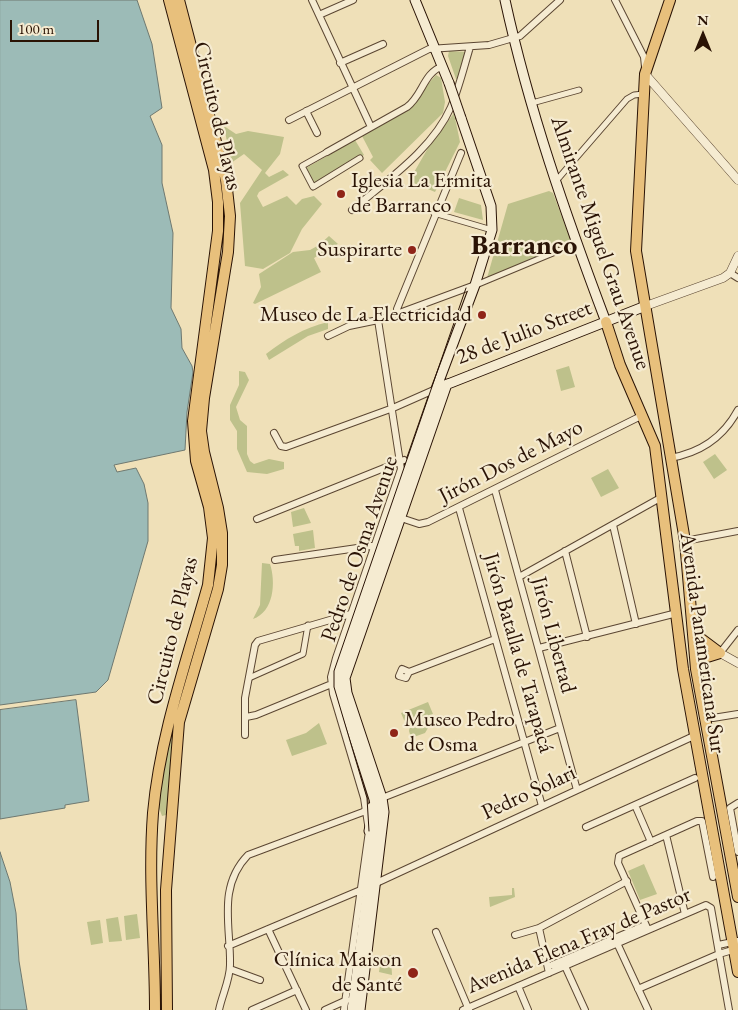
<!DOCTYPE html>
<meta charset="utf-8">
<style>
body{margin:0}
#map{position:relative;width:738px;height:1010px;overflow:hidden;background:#efe0b8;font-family:"EB Garamond",serif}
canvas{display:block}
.north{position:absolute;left:678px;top:10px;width:50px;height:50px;-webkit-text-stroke:4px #f5ebd1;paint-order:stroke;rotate:0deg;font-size:14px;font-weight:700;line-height:20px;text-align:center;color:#2a1305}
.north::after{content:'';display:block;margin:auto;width:18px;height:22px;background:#2a1305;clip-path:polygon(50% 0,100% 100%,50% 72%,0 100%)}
.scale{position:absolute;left:10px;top:20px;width:89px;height:22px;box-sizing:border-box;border:2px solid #2a1305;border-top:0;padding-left:6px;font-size:15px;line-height:18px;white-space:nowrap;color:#2a1305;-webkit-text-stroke:4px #f5ebd1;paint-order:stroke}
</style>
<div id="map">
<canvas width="738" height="1010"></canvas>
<div class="north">N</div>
<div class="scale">100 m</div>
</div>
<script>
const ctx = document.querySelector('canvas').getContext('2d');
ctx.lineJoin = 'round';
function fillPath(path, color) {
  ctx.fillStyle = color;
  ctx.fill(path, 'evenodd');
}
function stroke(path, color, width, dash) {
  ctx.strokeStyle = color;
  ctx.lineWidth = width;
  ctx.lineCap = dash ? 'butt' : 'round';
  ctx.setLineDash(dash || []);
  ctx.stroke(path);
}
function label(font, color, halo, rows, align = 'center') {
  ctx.font = font + ' "EB Garamond",serif';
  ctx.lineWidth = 4.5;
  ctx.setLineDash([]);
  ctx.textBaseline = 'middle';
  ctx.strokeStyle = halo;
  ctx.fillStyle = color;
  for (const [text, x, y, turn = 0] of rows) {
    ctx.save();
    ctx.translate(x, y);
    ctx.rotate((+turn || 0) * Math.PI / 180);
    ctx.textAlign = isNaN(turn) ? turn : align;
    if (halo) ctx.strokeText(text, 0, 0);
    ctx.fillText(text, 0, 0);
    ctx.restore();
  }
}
fillPath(new Path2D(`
 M449,51L468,52L458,79H456L448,56Z
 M436,75L441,78L445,102L443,113L382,173L370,160L373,157L362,136L402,113Z
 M454,113L460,142L435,192L409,181L428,148Z
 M224,126L236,134L248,131L284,137L280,154L265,173L269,177L283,170L289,175L259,192L257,196L263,207L287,196L296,205L302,199L314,196L322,204L302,229L290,253L263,269L245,266L240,203L262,170L244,154L231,163Z
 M355,140L364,155L315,185L306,168Z
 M549,191L553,193L572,244L487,278L508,204Z
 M459,198L481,205L483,220L454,212Z
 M329,236L338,244L314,258L321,272L255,304L253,303L261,287L259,274L293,252L310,250L319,245Z
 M328,322V329L308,336L269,360L266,354C286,339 303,328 328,322Z
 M569,366L575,387L561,391L556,370Z
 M239,371L245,372L249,380L236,407L240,420L247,426V454L250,461L254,464L269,459L284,462V469L267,474L247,472L237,449V431L230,420V405L239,385Z
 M715,454L727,470L714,479L703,462Z
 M608,469L619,488L601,497L591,478Z
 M304,508L311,523L293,527L291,512Z
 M313,530L315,548L299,551V546H295L293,534Z
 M262,563L270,564C276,582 274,612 253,619L260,605Z
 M428,702L433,714L409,724L404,720L401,713Z
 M174,711L177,712L168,809L166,815L162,816L158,805Z
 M435,717L437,725L428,728L425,733L411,738L409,731L410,726Z
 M319,723L327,744L292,756L286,740L306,733Z
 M644,864L657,894L640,900L628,871Z
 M512,888H514L515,897L490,907L489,897L512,895Z
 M137,914L140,938L126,940L124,916Z
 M118,917L122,941L109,942L106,919Z
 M100,920L103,943L91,945L87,922Z
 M391,955L392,975L379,972L381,958Z`), '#bec18b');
const water = new Path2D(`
 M0,0H137L152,44L162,108L150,116L162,145V183L173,233L171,308L181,329L182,348L192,366L193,372L187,412L185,450L114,465L117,472L136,468L144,484L148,503V541L108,680L96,692L89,693L0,705Z
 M76,700L89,801L65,805V808L0,819V710Z
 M0,852L10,882L16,913L19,961L27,1010H0Z`);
fillPath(water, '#9cbbb7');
stroke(water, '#6e7870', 1);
const pedestrian = new Path2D(`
 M532,103L579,90
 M327,152L302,166L313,187L360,158
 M556,181L627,99L634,95L644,94
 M434,213L492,230
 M476,285L577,243
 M249,678L303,654L308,625`);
const minor = new Path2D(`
 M312,0L371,127
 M615,0L644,57L645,67
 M319,15L353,0
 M340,63L383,44
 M306,111L317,133
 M289,120L429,49L489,45L520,36L560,0
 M327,152L407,107C423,95 423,73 443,66
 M352,210C387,180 432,150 451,107C459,88 464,67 470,47
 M730,273L738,278
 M398,313L397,309L461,153
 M328,336L349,326L383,319L475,285
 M274,433L281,446L286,447L393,408L436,389
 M670,458C700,453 723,438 738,410
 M495,490L577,790
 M459,508L542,806
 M398,517L419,524L428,522L643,415
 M257,519L404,460
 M613,525L636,624
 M685,541L738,531
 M565,551L587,637
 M275,560L371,546L379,547
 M519,577L662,497
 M539,648L677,613
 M720,653L738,630
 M409,672L406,678L399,676L402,669L409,672L495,639
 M246,717L256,715L334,683
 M713,718L738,714
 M245,735V698L255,645L258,641L354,613
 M738,803L730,808L738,852
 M635,805L651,842
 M586,827L695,778
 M666,835L685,914
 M372,885L696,735
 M539,928L549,973
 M268,929L306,1010
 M648,930L618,863L619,856L697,821H702L713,877
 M436,932L469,1010
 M515,935L539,928L627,881
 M617,943L648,1010
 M718,945L738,941
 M228,946L363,889
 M552,965L643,926
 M565,966L585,1010
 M230,969L260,980
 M518,986L528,1010
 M638,989L719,954L736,949
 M219,1010C222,995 230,980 230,965C231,927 217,887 248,855L363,812L382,798L560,728
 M252,1010L297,990
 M325,1010L347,1000
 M344,1010L369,831L364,798L333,694L331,677L336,658L401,469L378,320
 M463,1010L706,905L711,908L729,1010`);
const tertiary = new Path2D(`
 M645,74L738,180
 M643,307L723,278L730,273L738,256
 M720,653L738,663`);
const secondary = new Path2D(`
 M415,0L449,83
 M505,0C529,110 566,216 606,322
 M443,386L643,307
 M369,831L373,811
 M352,1010L377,816L374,799L338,687L337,674L436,389L475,285L492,230L491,206L461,118
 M360,1010L384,812L382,798L347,693L345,678L447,384`);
const primary = new Path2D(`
 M670,0L645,74L636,251L685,541L696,669L738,897
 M606,322L620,365L655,446L683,669L738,972
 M694,628L700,638L720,653
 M696,669L704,658L720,653`);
const trunk = new Path2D(`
 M155,1010C155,944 148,879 153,813C160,735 187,660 208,585L213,538L209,507L196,461L193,421L218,231V202L214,170L169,0
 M167,1010L166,890L179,722L218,589L222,565V533L218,508L204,452L201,431L204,398L228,252L230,216L226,180L179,0`);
stroke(pedestrian, '#5b4632', 7);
stroke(minor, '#5b4632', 8);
stroke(tertiary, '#5b4632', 9);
stroke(secondary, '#2a1305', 11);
stroke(primary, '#2a1305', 12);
stroke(trunk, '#2a1305', 12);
stroke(pedestrian, '#f5ebd1', 5);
stroke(minor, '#f5ebd1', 6);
stroke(tertiary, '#f5ebd1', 8);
stroke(secondary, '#f5ebd1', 9);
stroke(primary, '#e8c07c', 10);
stroke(trunk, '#e8c07c', 10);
stroke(new Path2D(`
 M369,831L367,798L334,687V671L466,288`), '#2a1305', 1);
const secondaryBridge = new Path2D(`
 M449,83L461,118`);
stroke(secondaryBridge, '#2a1305', 11, []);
stroke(secondaryBridge, '#f5ebd1', 9);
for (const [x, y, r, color] of [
 [341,194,5,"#8f2418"],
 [412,250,5,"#8f2418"],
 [482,315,5,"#8f2418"],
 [394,733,5,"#8f2418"],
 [413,973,6,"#8f2418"]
]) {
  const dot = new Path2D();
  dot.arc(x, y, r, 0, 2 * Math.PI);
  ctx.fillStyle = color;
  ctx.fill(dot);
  stroke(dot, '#f5ebd1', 2);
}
label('22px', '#2a1305', '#f5ebd1', [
 ["Circuito de Playas",217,116,77],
 ["Almirante Miguel Grau Avenue",600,243,71],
 ["28 de Julio Street",524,333,-21],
 ["Jirón Dos de Mayo",511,462,-27],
 ["Pedro de Osma Avenue",360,549,-71],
 ["Circuito de Playas",173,631,-76],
 ["Jirón Libertad",553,635,75],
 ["Avenida Panamericana Sur",702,643,82],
 ["Jirón Batalla de Tarapacá",518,653,74],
 ["Pedro Solari",529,793,-25],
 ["Avenida Elena Fray de Pastor",579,941,-23]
]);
label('22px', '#2a1305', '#f5ebd1', [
 ["Iglesia La Ermita",351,181,"left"],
 ["de Barranco",351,206,"left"],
 ["Suspirarte",402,250],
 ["Museo de La Electricidad",472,315],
 ["Museo Pedro",404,720,"left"],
 ["de Osma",404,745,"left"],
 ["Clínica Maison",402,960],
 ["de Santé",402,985]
], 'right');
label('bold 28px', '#2a1305', '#f5ebd1', [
 ["Barranco",524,246]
]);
</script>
